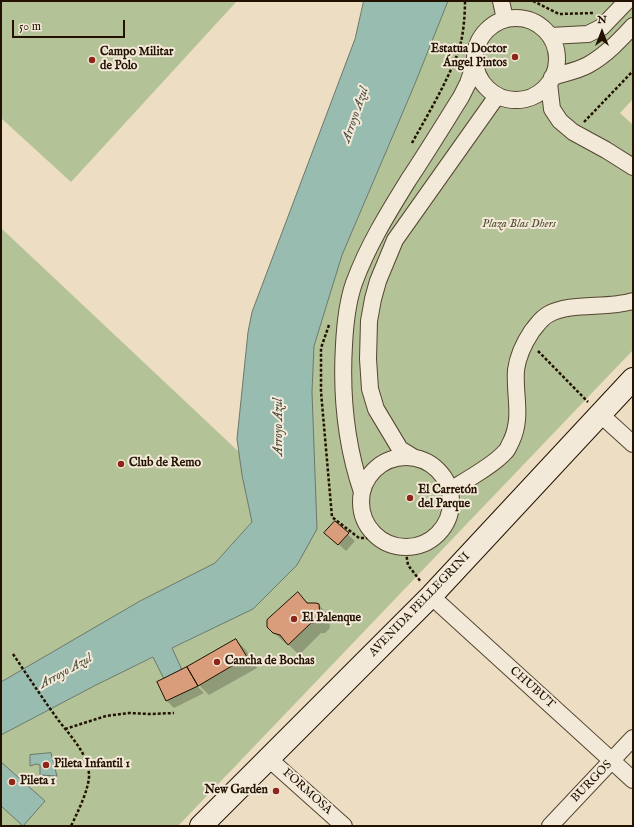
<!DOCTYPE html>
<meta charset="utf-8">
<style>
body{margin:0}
#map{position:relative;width:634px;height:827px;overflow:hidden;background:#ecddc3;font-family:"IM FELL English",serif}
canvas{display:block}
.frame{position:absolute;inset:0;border:2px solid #231200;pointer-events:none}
.north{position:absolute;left:582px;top:12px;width:40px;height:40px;-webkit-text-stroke:3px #f3e9d8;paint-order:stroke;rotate:0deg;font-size:11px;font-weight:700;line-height:16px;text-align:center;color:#231200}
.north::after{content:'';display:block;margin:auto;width:14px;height:18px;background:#231200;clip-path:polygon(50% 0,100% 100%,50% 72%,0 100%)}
.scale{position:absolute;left:12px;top:20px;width:113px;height:18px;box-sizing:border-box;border:2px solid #231200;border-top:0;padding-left:5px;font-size:12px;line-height:14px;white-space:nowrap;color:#231200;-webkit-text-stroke:3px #f3e9d8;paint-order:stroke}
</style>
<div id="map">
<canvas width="634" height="827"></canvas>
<div class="frame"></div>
<div class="north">N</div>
<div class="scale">50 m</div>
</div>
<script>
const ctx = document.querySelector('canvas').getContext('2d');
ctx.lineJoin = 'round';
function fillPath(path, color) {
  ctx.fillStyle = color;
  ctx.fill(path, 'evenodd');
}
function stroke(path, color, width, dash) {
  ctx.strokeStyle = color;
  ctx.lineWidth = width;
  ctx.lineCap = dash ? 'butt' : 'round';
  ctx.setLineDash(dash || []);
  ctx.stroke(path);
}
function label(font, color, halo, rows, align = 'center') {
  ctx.font = font + ' "IM FELL English",serif';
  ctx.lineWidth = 4;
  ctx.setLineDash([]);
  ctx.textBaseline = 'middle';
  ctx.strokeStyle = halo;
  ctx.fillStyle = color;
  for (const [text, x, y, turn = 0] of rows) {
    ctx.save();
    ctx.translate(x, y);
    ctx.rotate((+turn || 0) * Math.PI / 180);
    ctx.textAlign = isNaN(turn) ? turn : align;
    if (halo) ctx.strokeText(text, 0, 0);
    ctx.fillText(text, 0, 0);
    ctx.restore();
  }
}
fillPath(new Path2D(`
 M1,1H237L71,182L1,118Z
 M448,1H633V99L620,113L633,125V350L178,826H1V735L96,685L253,609L312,392L314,346L342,255L414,86Z
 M1,228L239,452L242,475L252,522L215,563L140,601L1,682Z`), '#b3c297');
const water = new Path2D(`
 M364,1H448L414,86L342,255L314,346L312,392L317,529L297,565L253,609L172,648L182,670L164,679L153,657L96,685L1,735V682L140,601L215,563L252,522L242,475L237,439L248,332L252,312L355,39Z
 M51,753L57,776L40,775V765L36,764L30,766V755Z
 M1,762L45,801L23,826L1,806Z`);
fillPath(water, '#99bcb1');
stroke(water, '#6a786a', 1);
fillPath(new Path2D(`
 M335,522L355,541L346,551L333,539Z
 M298,593L309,604L319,605L329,616L330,628L325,633H321L299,655L289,645L285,643L268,627Z
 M236,640L246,650L257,668L209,695L195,681L194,683L204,693L174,708L167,701L158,682L188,668Z`), '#0003');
const building = new Path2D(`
 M335,521L349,533L338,545L324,533Z
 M298,592L307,603H316L319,604L320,617L314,623H311L288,645L280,635L273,633L267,627V620Z
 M236,639L247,657L198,686L187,667Z
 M187,667L198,686L166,701L157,682Z`);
fillPath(building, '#da9d7b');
stroke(building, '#231200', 1);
const street = new Path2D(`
 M501,1L505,19
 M475 59a41 41 0 1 1 82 0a41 41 0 1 1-82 0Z
 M550,36L588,34L602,27L627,1
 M552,77C564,73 577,71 588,65C606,55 619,41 633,26
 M549,83L552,109L560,121L573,132L606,150L633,167
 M601,415L633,444
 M361 502a45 45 0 1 1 90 0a45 45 0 1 1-90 0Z
 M413,457L400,449L376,409L370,389L368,359L369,321L373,299L378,281L395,240L497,96
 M450,490C465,481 494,465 505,452C508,450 509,445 511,442C523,417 514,395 516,370C518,355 524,343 532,331C538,324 541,318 549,314C570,302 608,309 633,301
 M362,492C346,445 341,395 344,345C345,325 347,303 354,283C368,245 388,213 409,179C427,152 444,124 461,97L468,83L475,63
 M431,596L633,780
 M269,759L344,826
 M550,826L633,738`);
const secondary = new Path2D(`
 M201,826L431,596L633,379`);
stroke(street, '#554531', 18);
stroke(secondary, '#231200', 24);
stroke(new Path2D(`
 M533,1L559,14L593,13
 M584,122L633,71
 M412,143C428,114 445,86 457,55C463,41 465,17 465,1
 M329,325L321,348V392L332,517L359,538H378
 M538,351L588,402
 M405,547L408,565L421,582
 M13,654C27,675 41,696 56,717C69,735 87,751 89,774C90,787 77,814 71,826
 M65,729L106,716L129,713L150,714L174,713`), '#231200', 2.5, [3, 2]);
stroke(street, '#f3e9d8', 16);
stroke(secondary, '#f3e9d8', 22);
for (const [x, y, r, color] of [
 [515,57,4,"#8f2418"],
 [92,60,4,"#8f2418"],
 [121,464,4,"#8f2418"],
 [410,498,4,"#8f2418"],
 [294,619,4,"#8f2418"],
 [217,662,4,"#8f2418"],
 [46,765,4,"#8f2418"],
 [12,782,4,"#8f2418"],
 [276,791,4,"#8f2418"]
]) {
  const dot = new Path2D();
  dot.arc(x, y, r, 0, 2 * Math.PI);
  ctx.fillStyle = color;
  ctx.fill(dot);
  stroke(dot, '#f3e9d8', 1.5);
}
label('bold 12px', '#231200', '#f3e9d8', [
 ["Estatua Doctor",507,50,"right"],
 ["Ángel Pintos",507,64,"right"],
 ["Campo Militar",100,53],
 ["de Polo",100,67],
 ["Club de Remo",129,464],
 ["El Carretón",418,491],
 ["del Parque",418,505],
 ["El Palenque",302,619],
 ["Cancha de Bochas",225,662],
 ["Pileta Infantil 1",54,765],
 ["Pileta 1",20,782],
 ["New Garden",268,791,"right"]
], 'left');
label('italic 12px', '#555035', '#f3e9d8', [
 ["Plaza Blas Dhers",519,225]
]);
label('12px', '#231200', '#f3e9d8', [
 ["AVENIDA PELLEGRINI",420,605,-46],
 ["CHUBUT",532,688,42],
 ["BURGOS",592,782,-46],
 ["FORMOSA",307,792,42]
]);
label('italic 13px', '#4c4e3e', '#f3e9d8', [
 ["Arroyo Azul",356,115,-71],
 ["Arroyo Azul",279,427,-90],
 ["Arroyo Azul",66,672,-29]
]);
</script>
